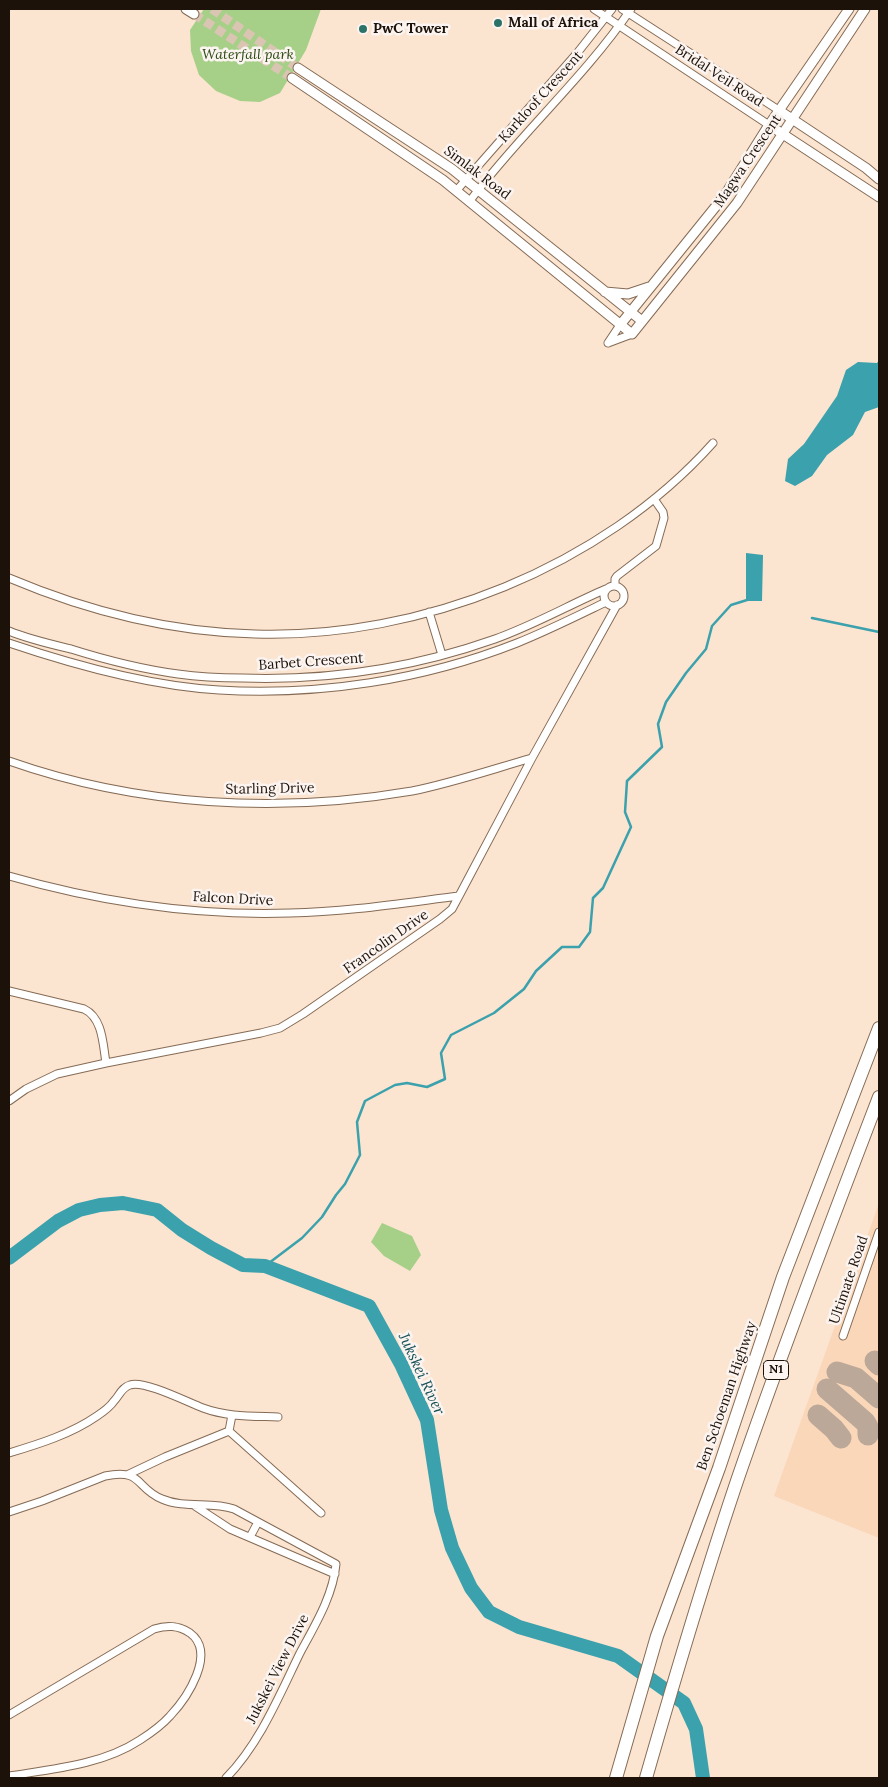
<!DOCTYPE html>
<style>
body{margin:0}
#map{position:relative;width:888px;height:1787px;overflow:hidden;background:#fbe4d0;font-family:Lora,serif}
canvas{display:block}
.frame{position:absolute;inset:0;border:10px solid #1c1209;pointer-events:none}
</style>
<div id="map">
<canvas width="888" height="1787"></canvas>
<div class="frame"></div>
</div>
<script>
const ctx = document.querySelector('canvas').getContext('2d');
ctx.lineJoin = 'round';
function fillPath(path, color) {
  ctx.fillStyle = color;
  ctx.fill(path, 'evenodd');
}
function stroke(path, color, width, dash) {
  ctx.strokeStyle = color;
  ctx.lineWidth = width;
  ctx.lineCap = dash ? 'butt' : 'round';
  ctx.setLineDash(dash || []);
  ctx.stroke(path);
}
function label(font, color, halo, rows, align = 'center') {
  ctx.font = font + ' Lora,serif';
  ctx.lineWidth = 5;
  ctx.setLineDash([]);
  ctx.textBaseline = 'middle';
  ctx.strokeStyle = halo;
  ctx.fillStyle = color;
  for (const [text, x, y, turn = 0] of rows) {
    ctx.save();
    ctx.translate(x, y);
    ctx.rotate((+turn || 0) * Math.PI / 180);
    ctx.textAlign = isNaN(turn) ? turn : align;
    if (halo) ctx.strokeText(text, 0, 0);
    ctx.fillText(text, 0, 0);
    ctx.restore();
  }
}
fillPath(new Path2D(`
 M879,1203V1538L774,1496Z`), '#fbd7b9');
fillPath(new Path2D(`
 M204,9H321L306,50L280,93L260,102L240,101L216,91L199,75L191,51L190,30Z
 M382,1223L412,1236L421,1255L410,1271L384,1256L371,1242Z`), '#a6d088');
fillPath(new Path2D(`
 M879,360V407L865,412L853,435L827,455L812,476L795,486L785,481L788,459L804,444L837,396L846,370L858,362L877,363Z
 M746,553L763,555L762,601H746Z`), '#3aa1ad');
stroke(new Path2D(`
 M812,618L879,632
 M265,1266L302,1238L322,1217L336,1195L345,1184L360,1155L357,1122L365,1101L395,1085L407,1083L427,1087L445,1079L441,1053L451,1035L494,1013L524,989L536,971L562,947H579L590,932L593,898L603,888L631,827L625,812L627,781L662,747L658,724L666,702L686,673L706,649L712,626L731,605L747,600`), '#3aa1ad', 2.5);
stroke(new Path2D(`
 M9,1258L58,1221L79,1210L100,1205L123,1203L157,1210L182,1230L211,1248L243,1265L265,1266L369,1306L401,1364L427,1420L441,1510L452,1548L471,1588L489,1612L519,1627L618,1656L684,1703L696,1729L703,1778`), '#3aa1ad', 14);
stroke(new Path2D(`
 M875,1361L879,1365
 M837,1372L856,1378L879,1398
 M827,1389L865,1422L868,1427V1435
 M818,1415L834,1429L841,1438`), '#bca898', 21);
stroke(new Path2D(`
 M212,9L298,68
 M194,14L292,78`), '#dac4b2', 9, [9, 4.5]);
const minor = new Path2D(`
 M594,9L769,125
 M622,9L780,111
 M456,191L578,52L612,9
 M469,202C519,135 583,79 631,9
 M608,343L632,334
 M608,343L620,325
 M9,578C87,611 169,632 255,634C421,639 602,567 713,443
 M615,586V579L617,576L656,546L664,518L663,512L654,499
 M604 596a10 10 0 1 1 20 0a10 10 0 1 1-20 0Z
 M429,612L442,655
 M9,631C28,639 50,644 71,649C106,660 141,669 178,674C199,677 221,678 242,678C330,681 413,668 495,639C534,625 569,605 606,589
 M9,643C74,665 150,686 219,690C319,696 423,680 517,643C547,631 577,616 606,602
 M9,761C137,806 278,814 412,791C452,783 493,769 532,758
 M9,876C100,902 195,916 290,913C346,912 403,903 459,896
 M9,991L84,1009C103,1018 103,1045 106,1063
 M9,1101L26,1089L57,1074L106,1063L261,1033L280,1028L303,1014L440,919L452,909L459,896L532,758L617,605
 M843,1336L879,1232
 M229,1431L321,1513
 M9,1453C39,1444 71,1434 97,1416C103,1412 110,1407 114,1401C119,1396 122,1387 130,1385C144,1380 187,1402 203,1408C227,1417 253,1416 278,1417
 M129,1474L165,1457L229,1431L232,1415
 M195,1506L230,1529L335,1574
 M9,1512L42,1501L105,1476C143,1468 135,1488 162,1499C185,1509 211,1501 234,1509L336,1564C333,1596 315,1625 300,1653C279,1696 260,1743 226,1778
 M250,1537L258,1522
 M9,1715L154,1629C167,1625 178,1625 190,1633C217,1653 187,1698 170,1716C162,1725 151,1733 140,1740C102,1765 53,1769 9,1776`);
const tertiary = new Path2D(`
 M186,9L194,14
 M298,68L452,169L642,321
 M292,78L443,180L632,334L737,203L865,9
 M780,111L866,168L879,179
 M769,125L879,197
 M605,292L628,294L649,287
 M620,325L725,195L769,125L849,9`);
const motorway = new Path2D(`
 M616,1778L657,1636L719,1468L783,1277L879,1028
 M646,1778C675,1677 705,1575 739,1475C783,1348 831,1222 879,1097`);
stroke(minor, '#856b55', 9);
stroke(tertiary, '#856b55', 11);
stroke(motorway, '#856b55', 14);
stroke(minor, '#fff', 7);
stroke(tertiary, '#fff', 9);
stroke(motorway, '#fff', 12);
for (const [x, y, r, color] of [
 [498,23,5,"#2c7269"],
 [363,29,5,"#2c7269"]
]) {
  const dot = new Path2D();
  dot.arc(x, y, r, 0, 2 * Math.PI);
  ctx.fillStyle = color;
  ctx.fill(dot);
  stroke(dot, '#fbf4f0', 2);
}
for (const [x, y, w] of [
 [776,1370,25]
]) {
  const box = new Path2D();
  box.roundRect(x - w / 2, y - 9.5, w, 19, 4);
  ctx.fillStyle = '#fbf4f0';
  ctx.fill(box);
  stroke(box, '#1c1209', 1);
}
label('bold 12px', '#1c1209', null, [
 ["N1",776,1370]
]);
label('bold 14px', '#1c1209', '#fbf4f0', [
 ["Mall of Africa",508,23],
 ["PwC Tower",373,29]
], 'left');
label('italic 14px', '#2d4a13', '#fbf4f0', [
 ["Waterfall park",248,55]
]);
label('14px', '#1c1209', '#fbf4f0', [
 ["Bridal Veil Road",719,76,33],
 ["Karkloof Crescent",541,97,-48],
 ["Magwa Crescent",748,161,-56],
 ["Simlak Road",477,173,37],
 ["Barbet Crescent",311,662,-4],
 ["Starling Drive",270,789,-1],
 ["Falcon Drive",233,899,3],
 ["Francolin Drive",386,942,-35],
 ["Ultimate Road",849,1280,-71],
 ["Ben Schoeman Highway",727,1396,-71],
 ["Jukskei View Drive",278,1669,-63]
]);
label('italic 15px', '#165056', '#fbf4f0', [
 ["Jukskei River",421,1374,65]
]);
</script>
